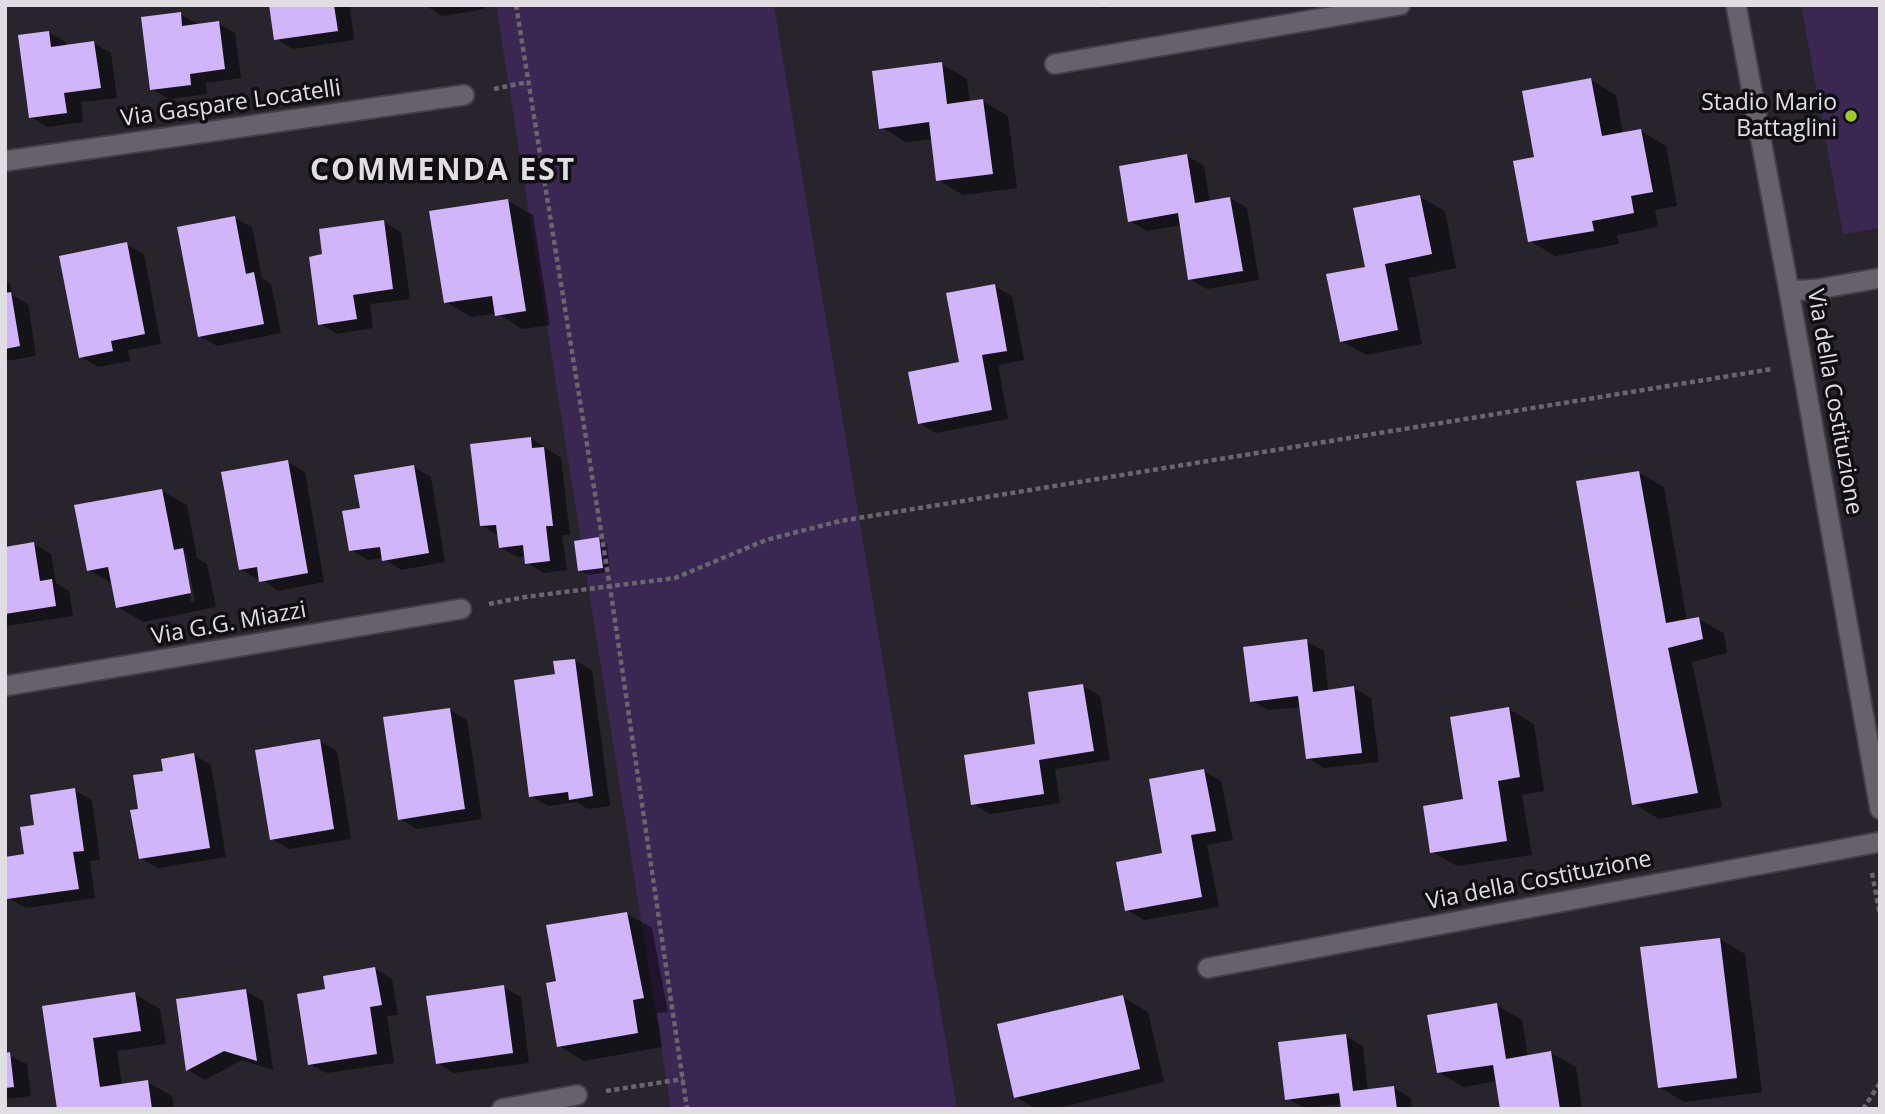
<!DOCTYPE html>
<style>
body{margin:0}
#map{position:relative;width:1885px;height:1114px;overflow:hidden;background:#27242c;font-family:"Open Sans",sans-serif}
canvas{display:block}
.frame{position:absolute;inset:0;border:7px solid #e0dde3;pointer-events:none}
</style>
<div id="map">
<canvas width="1885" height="1114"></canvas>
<div class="frame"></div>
</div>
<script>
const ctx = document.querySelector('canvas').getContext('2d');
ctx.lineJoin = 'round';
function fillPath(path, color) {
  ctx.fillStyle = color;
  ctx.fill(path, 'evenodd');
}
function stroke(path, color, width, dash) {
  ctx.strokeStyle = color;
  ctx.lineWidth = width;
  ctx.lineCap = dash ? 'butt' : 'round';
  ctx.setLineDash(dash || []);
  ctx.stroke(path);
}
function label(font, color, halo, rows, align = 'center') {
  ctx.font = font + ' "Open Sans",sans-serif';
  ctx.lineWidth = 7;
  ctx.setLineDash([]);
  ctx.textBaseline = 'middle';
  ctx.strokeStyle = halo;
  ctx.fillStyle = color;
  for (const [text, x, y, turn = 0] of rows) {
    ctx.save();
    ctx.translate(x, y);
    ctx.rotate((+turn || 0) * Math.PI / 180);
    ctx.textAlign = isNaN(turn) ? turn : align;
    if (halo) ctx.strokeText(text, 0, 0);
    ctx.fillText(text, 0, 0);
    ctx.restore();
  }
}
fillPath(new Path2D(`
 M496,5H774L957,1109H671Z
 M1801,5H1880V228L1843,234Z`), '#3a2752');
fillPath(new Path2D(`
 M271,5H360L350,7L354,40L293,49L276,39Z
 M425,5H484L485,9L442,16Z
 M1098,5H1122L1103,8Z
 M180,14L198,24L218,23L235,33L241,78L206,83L207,94L169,99L151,89Z
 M48,32L66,42V47L94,43L111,53L117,98L81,102L83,122L48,127L31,117Z
 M942,64L967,79L970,103L983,101L1008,116L1017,188L963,195L938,180L933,139L906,142L881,127Z
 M1591,80L1616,95L1623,134L1641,131L1666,146L1677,206L1655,210L1658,227L1617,235L1619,244L1555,256L1530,241Z
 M1187,156L1204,166L1210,202L1230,198L1247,208L1259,280L1207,289L1190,279L1181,225L1147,231L1130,221Z
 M1420,197L1445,211L1456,268L1409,278L1422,344L1366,355L1341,341L1367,268Z
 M508,201L533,215L550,325L522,329L497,313L471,317L446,302Z
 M234,218L252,227L262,278L271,284L281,333L217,346L200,336Z
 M384,222L401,232L410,299L370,304L373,328L337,334L320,324L324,256Z
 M126,244L144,254L161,344L128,350L130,361L98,367L81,357Z
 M5,281L10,283L12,295L28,304L36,356L5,361Z
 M994,286L1012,296L1024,360L998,365L1008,419L936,433L919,423L961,364Z
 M531,438L561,458L570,535H562L567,570L544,573L527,563L526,556L518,557L500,547L499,536L481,525Z
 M288,462L305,472L324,582L278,591L261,579H257L240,569Z
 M414,467L431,477L445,562L401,570L383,558L368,560L351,550L362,510Z
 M1639,473L1664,487L1687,621L1698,619L1724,633L1727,653L1692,662L1722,807L1659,819L1634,804Z
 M162,491L187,505L197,558L207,564L216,607L143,622L118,607L113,584L89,570ZM182,554H186L195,602H191Z
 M598,539L607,544L610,572L588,575L580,570Z
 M34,544L51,554L56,583L69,591L73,616L5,626V548Z
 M1306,641L1324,651L1328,691L1354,688L1371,698L1379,762L1324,768L1307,758L1301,707L1268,710L1251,700Z
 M574,660L592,670L610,806L588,809L576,802L548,806L531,796L557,676Z
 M1083,686L1100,696L1110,760L1055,769L1060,803L990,814L973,804L1037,745Z
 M1509,709L1534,724L1544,791L1522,795L1532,855L1457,866L1432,852L1465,801Z
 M450,710L467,720L482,819L417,829L400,819Z
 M319,741L337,751L351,839L289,849L272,839Z
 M194,755L211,765L226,857L158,868L140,858V810L165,772Z
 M1204,771L1221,781L1233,840L1207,845L1219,907L1144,920L1127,910L1164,855Z
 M74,790L92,800L100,860L90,861L95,898L26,908L8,898L5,858L26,855L36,827Z
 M627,914L652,928L668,1012L657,1013L662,1047L584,1061L559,1046L558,983Z
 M1720,939L1745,954L1762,1092L1684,1102L1659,1087Z
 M375,969L392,979L398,1015L387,1016L394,1063L327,1073L309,1064L327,991Z
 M503,987L521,997L529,1063L454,1073L437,1063Z
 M246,991L263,1001L273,1070L242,1060L205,1080L188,1070Z
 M135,994L160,1009L166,1044L117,1051L122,1085L147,1082L172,1096L174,1109H59L44,1008Z
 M1123,997L1148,1012L1164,1082L1054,1109H1036L1016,1097Z
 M1497,1005L1522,1020L1528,1057L1551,1053L1576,1067L1582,1109H1502L1497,1081L1464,1087L1438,1072Z
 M1346,1036L1363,1046L1368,1091L1394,1088L1411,1098L1412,1109H1343L1342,1104L1304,1108L1287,1098Z
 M5,1044L6,1054L27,1064L31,1096L5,1099Z`), '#0007');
fillPath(new Path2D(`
 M269,5H334L338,31L274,40Z
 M181,12L182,26L219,21L225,69L190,74L191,85L150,90L141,17Z
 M49,31L51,47L94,41L101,88L64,93L67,113L29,118L18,35Z
 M942,62L947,104L983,99L993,174L936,181L929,122L879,129L872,71Z
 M1591,78L1602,136L1641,129L1653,192L1631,196L1634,213L1592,221L1594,231L1528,242L1513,161L1534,157L1522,91Z
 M1187,154L1195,203L1230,197L1243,271L1188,280L1178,213L1128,222L1119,166Z
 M1420,195L1432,254L1385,264L1398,330L1340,342L1326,274L1365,267L1353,208Z
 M508,199L526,311L495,316L492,296L444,303L429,211Z
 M235,216L246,274L254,272L264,324L198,337L177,227Z
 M384,220L393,289L353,295L357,319L318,325L309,257L322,254L319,229Z
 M127,242L145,334L111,341L113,351L79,358L59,256Z
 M995,284L1007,351L982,355L992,410L918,424L908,372L959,362L946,293Z
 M11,292L20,346L5,349V293Z
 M531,437L532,448L544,447L553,526H546L550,561L525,564L523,545L499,548L496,525L480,526L470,444Z
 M288,460L308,573L259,582L257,567L239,570L221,472Z
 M414,465L429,553L382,561L380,547L349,551L342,511L360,508L354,475Z
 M1639,471L1666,623L1699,617L1703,639L1668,648L1698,793L1632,805L1576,481Z
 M162,489L174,550L183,548L191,593L116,608L108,567L87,571L74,505Z
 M599,537L603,568L578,571L574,541Z
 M34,542L40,581L52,579L56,606L5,614V547Z
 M1307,639L1313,692L1354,686L1362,753L1306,759L1298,696L1250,702L1243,647Z
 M575,659L593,796L569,800L568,792L529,797L514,680L555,674L553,661Z
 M1083,684L1094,751L1039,760L1044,794L971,805L964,755L1035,744L1028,692Z
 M1509,707L1520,777L1498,781L1507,841L1430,853L1423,806L1463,799L1450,717Z
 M450,708L465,809L398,820L383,717Z
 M320,739L334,829L270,840L255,750Z
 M194,753L210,848L139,859L130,810L138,809L133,775L163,771L161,759Z
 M1204,769L1216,831L1191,835L1202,897L1125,911L1116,862L1162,853L1149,779Z
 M75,788L84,851L73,852L79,889L7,899L5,857L24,854L20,827L34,825L30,795Z
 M627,912L644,998L633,1000L638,1033L557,1047L546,983L556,981L546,925Z
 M1720,938L1737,1078L1658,1088L1640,947Z
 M375,967L382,1005L370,1007L377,1054L308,1065L297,994L325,989L323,976Z
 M504,985L513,1053L436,1064L426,996Z
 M246,989L257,1061L224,1051L186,1071L176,999Z
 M135,992L141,1031L93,1038L100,1087L148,1080L152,1109H57L42,1006Z
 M1123,995L1140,1069L1014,1098L997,1024Z
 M1497,1003L1506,1059L1551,1051L1560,1109H1500L1493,1065L1437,1073L1427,1015Z
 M1346,1034L1353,1091L1394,1086L1397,1109H1341L1339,1093L1285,1100L1278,1042Z
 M10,1052L14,1087L5,1088V1053Z`), '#d1b5fb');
const minor = new Path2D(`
 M1055,64L1400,5
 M5,161L464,95
 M1789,291L1880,809
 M5,686L461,609
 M1208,968L1880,842
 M502,1109L577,1095`);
const tertiary = new Path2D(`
 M1736,5L1789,291L1819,289L1880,278`);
stroke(minor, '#423f46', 23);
stroke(tertiary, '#423f46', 23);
stroke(new Path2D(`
 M516,5L610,587L687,1109
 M494,89L528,82
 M489,604L525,597L675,578L766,540L840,521L1772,369
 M1872,873L1880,915
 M606,1091L683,1079
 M1863,1109L1880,1083`), '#69666d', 4.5, [5, 3.5]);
stroke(minor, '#66626c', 19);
stroke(tertiary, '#66626c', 19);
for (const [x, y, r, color] of [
 [1851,116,7,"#a3c926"]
]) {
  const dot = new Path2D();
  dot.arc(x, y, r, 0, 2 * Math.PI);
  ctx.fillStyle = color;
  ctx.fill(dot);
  stroke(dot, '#0f0e11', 2.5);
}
label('23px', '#e0dde3', '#0f0e11', [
 ["Stadio Mario",1837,103],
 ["Battaglini",1837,129]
], 'right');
label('23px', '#e0dde3', '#0f0e11', [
 ["Via Gaspare Locatelli",231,104,-8],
 ["Via della Costituzione",1834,402,80],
 ["Via G.G. Miazzi",229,624,-10],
 ["Via della Costituzione",1539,881,-11]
]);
ctx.letterSpacing = '2px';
label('bold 30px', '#e0dde3', '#0f0e11', [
 ["COMMENDA EST",443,171]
]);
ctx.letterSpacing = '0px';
</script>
